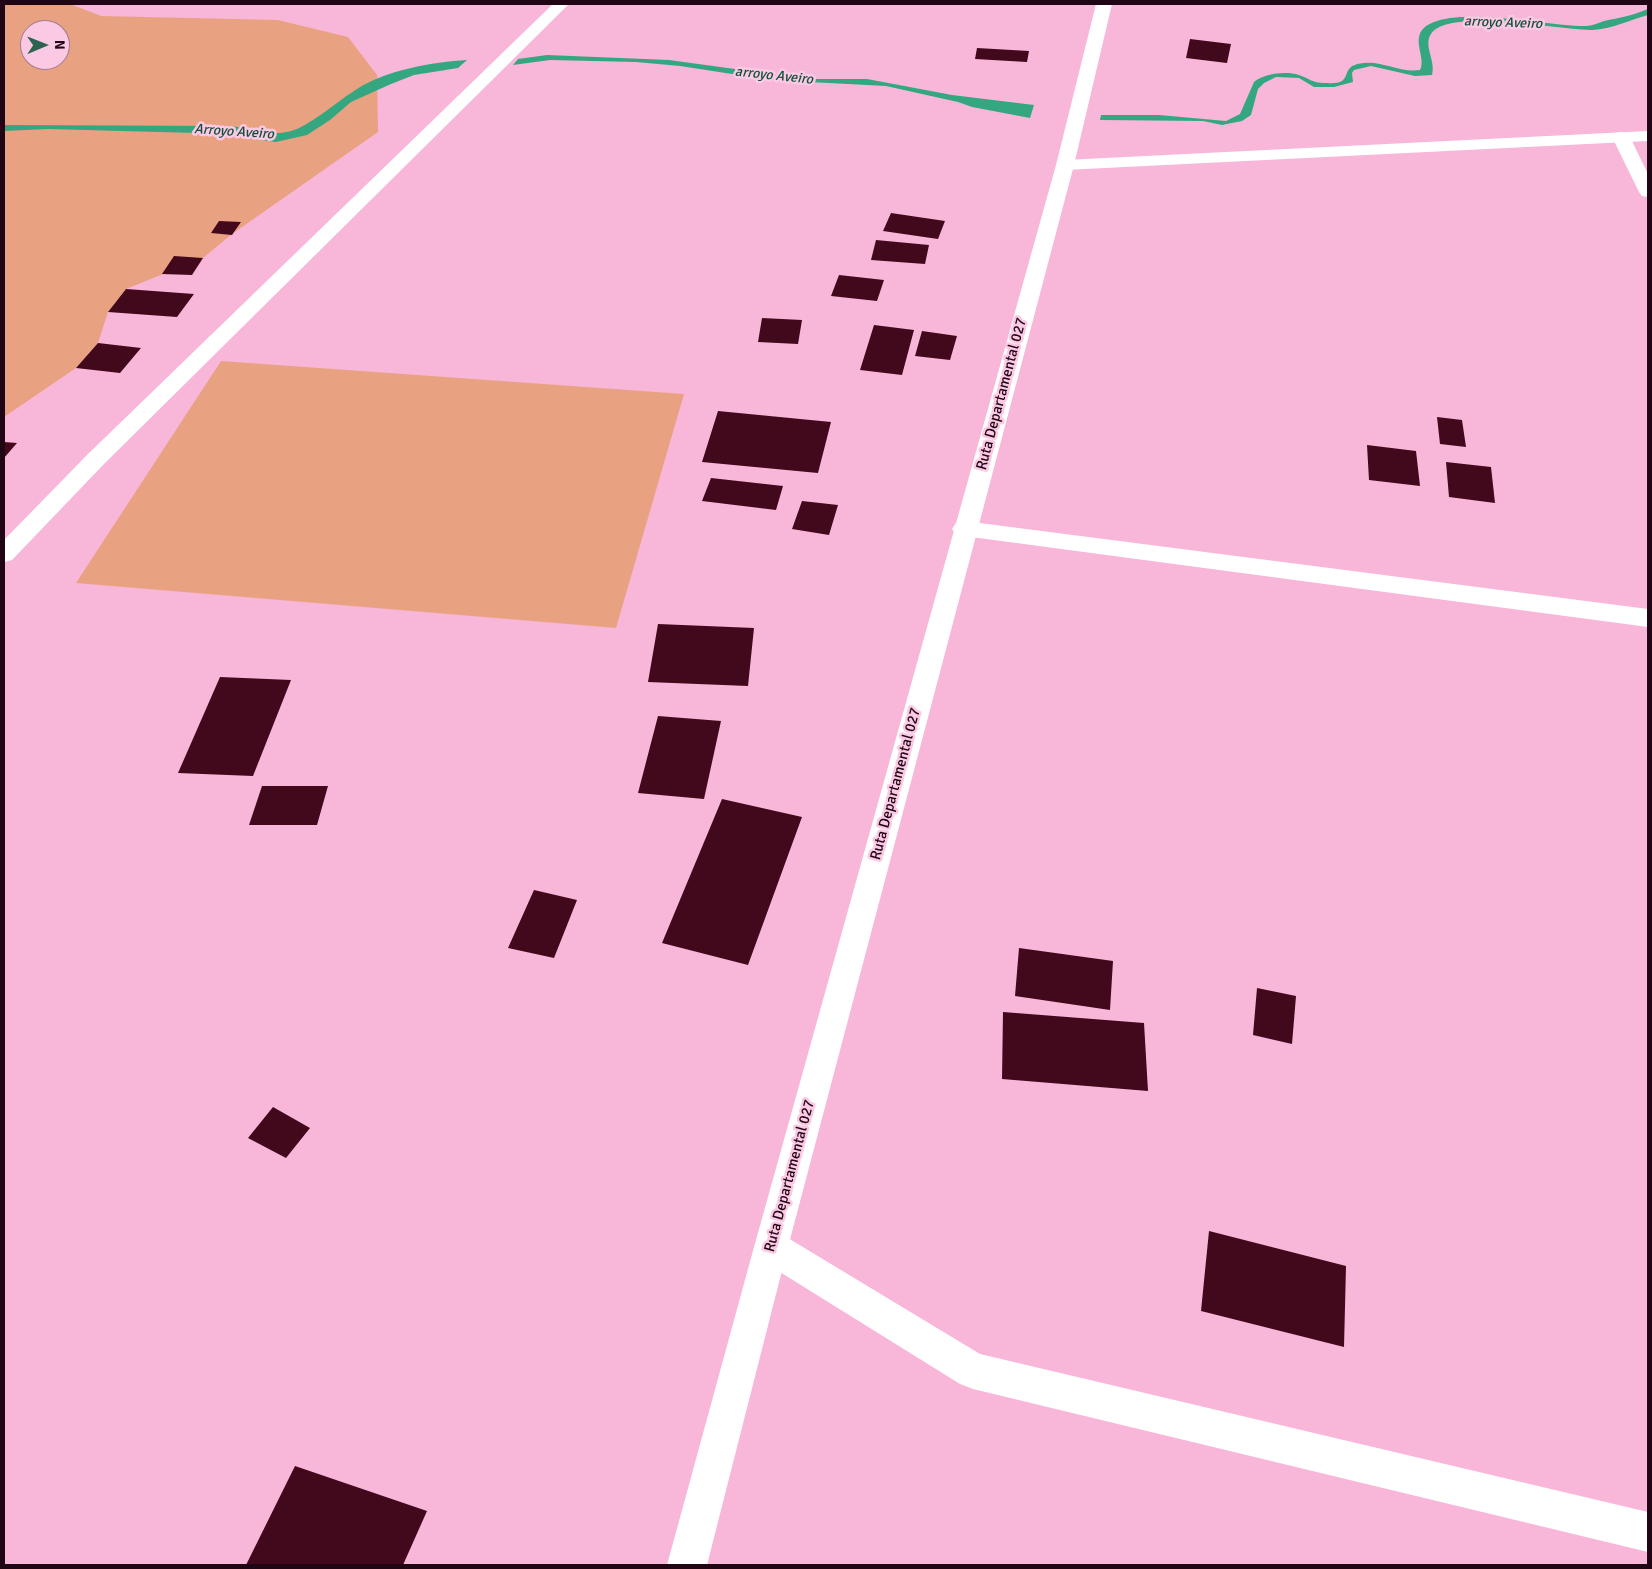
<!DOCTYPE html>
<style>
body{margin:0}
#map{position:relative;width:1652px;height:1569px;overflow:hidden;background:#f8b6d9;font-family:Signika,sans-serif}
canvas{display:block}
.frame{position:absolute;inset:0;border:5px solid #200515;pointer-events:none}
.north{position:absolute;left:20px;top:20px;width:50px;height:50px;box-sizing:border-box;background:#fbc9e3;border:1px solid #a37b91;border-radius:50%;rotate:89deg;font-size:14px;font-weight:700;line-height:20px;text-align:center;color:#200515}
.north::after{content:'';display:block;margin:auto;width:18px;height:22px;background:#2b654f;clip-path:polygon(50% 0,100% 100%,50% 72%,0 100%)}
</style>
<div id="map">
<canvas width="1652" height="1569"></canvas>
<div class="frame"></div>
<div class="north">N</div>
</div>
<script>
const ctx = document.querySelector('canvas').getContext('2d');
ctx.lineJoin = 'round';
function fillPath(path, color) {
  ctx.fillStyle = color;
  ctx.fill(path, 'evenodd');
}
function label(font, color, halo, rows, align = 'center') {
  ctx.font = font + ' Signika,sans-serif';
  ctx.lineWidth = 5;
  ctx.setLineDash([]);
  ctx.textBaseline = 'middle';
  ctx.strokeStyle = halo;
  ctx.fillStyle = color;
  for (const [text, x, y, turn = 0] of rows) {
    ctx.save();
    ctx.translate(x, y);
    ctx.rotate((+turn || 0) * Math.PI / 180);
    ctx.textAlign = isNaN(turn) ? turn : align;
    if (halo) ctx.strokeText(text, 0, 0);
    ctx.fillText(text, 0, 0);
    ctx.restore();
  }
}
fillPath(new Path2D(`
 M4,4H70L101,16L278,20L348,37L377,75L378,132L232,234L203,258L126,289L108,312L98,343L76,368L4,417ZM30,30H60V60H30Z
 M221,361L684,394L616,628L76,583Z`), '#e9a281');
fillPath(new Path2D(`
 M1648,9V15C1630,20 1611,29 1593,30C1562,31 1449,7 1431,34C1423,46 1436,60 1432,75L1415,76L1371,66L1354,70L1352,73L1353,82L1334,87H1314L1299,78L1276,77L1264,83L1258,89L1251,115L1242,121L1222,125L1203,121L1100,120L1101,115H1159L1226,121L1240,114L1254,82C1265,73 1286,71 1299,75C1308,78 1313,83 1324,83C1329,83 1338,84 1342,81C1350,75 1343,65 1364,63C1383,61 1400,73 1420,70C1426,59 1413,42 1422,30C1445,2 1552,27 1586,26C1592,26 1598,23 1604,21C1619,18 1634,15 1648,9Z
 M547,55L669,60L808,79H867L952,95L1034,105L1030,118L972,107L958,102L886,86L771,80L680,66L636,62L550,60L513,65L518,59Z
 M467,60L458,68L414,75L391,84L351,102L330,120L307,135L276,142L253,139L217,132L196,133L48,129L4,131V125L230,126C251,128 272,138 294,130C312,124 339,100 357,89C386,70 433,62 467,60Z`), '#34a780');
fillPath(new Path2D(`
 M1190,39L1231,44L1227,63L1186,58Z
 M977,48L1029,51L1027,62L975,59Z
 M891,213L945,221L938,239L883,231Z
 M219,221L241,222L232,235L211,233Z
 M876,240L929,245L925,264L871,260Z
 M174,256L203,258L192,275L162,274Z
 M839,275L884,280L877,301L831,296Z
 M126,289L194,294L177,317L108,312Z
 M762,318L802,320L798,344L758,342Z
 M874,325L914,330L902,375L860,370Z
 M922,331L957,336L950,360L915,356Z
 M98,343L141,348L120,373L76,368Z
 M718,411L831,422L818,473L702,462Z
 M1437,417L1462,420L1466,447L1440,444Z
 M4,442L17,443L4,458Z
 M1367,445L1416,451L1420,486L1369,480Z
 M1446,462L1491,467L1495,503L1449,497Z
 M711,478L783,486L776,510L702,501Z
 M802,501L838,505L829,535L792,529Z
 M658,624L754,628L748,686L648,682Z
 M220,677L291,680L253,776L178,773Z
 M658,716L721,721L704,799L638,793Z
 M262,786H328L317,825H249Z
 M722,799L802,817L748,965L662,943Z
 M534,890L577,900L554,958L508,948Z
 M1019,948L1113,961L1110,1010L1015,996Z
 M1257,988L1296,996L1292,1044L1253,1035Z
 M1003,1012L1144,1023L1148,1091L1002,1079Z
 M273,1107L310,1128L286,1158L248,1138Z
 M1209,1231L1346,1266L1344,1347L1201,1311Z
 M295,1466L427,1511L403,1565H246Z`), '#42081c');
fillPath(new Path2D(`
 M553,4H569L104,464L12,560L4,562V540L88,454Z
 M1621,132L1627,133L1630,137L1648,174V197L1642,196L1639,192L1612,137L1615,133Z
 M964,521L1648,609V627L956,535L952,529L956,523Z
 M771,1230L783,1235L980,1354L1648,1512V1552L973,1389L960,1384L759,1259L754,1247L759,1235Z`), '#fff');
fillPath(new Path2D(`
 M1648,131V141L1065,170L1059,169L1056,165L1059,161L1065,160Z`), '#fff');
fillPath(new Path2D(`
 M1096,4H1112L1074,165L788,1247L707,1565H667L754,1247L1056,165Z`), '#fff');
label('italic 14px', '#114f3a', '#fbc9e3', [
 ["arroyo Aveiro",1503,23,2],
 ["arroyo Aveiro",774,76,6],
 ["Arroyo Aveiro",234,132,4]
]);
label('15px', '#200515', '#fbc9e3', [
 ["Ruta Departamental 027",1002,394,-75],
 ["Ruta Departamental 027",896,784,-75],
 ["Ruta Departamental 027",790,1176,-75]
]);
</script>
